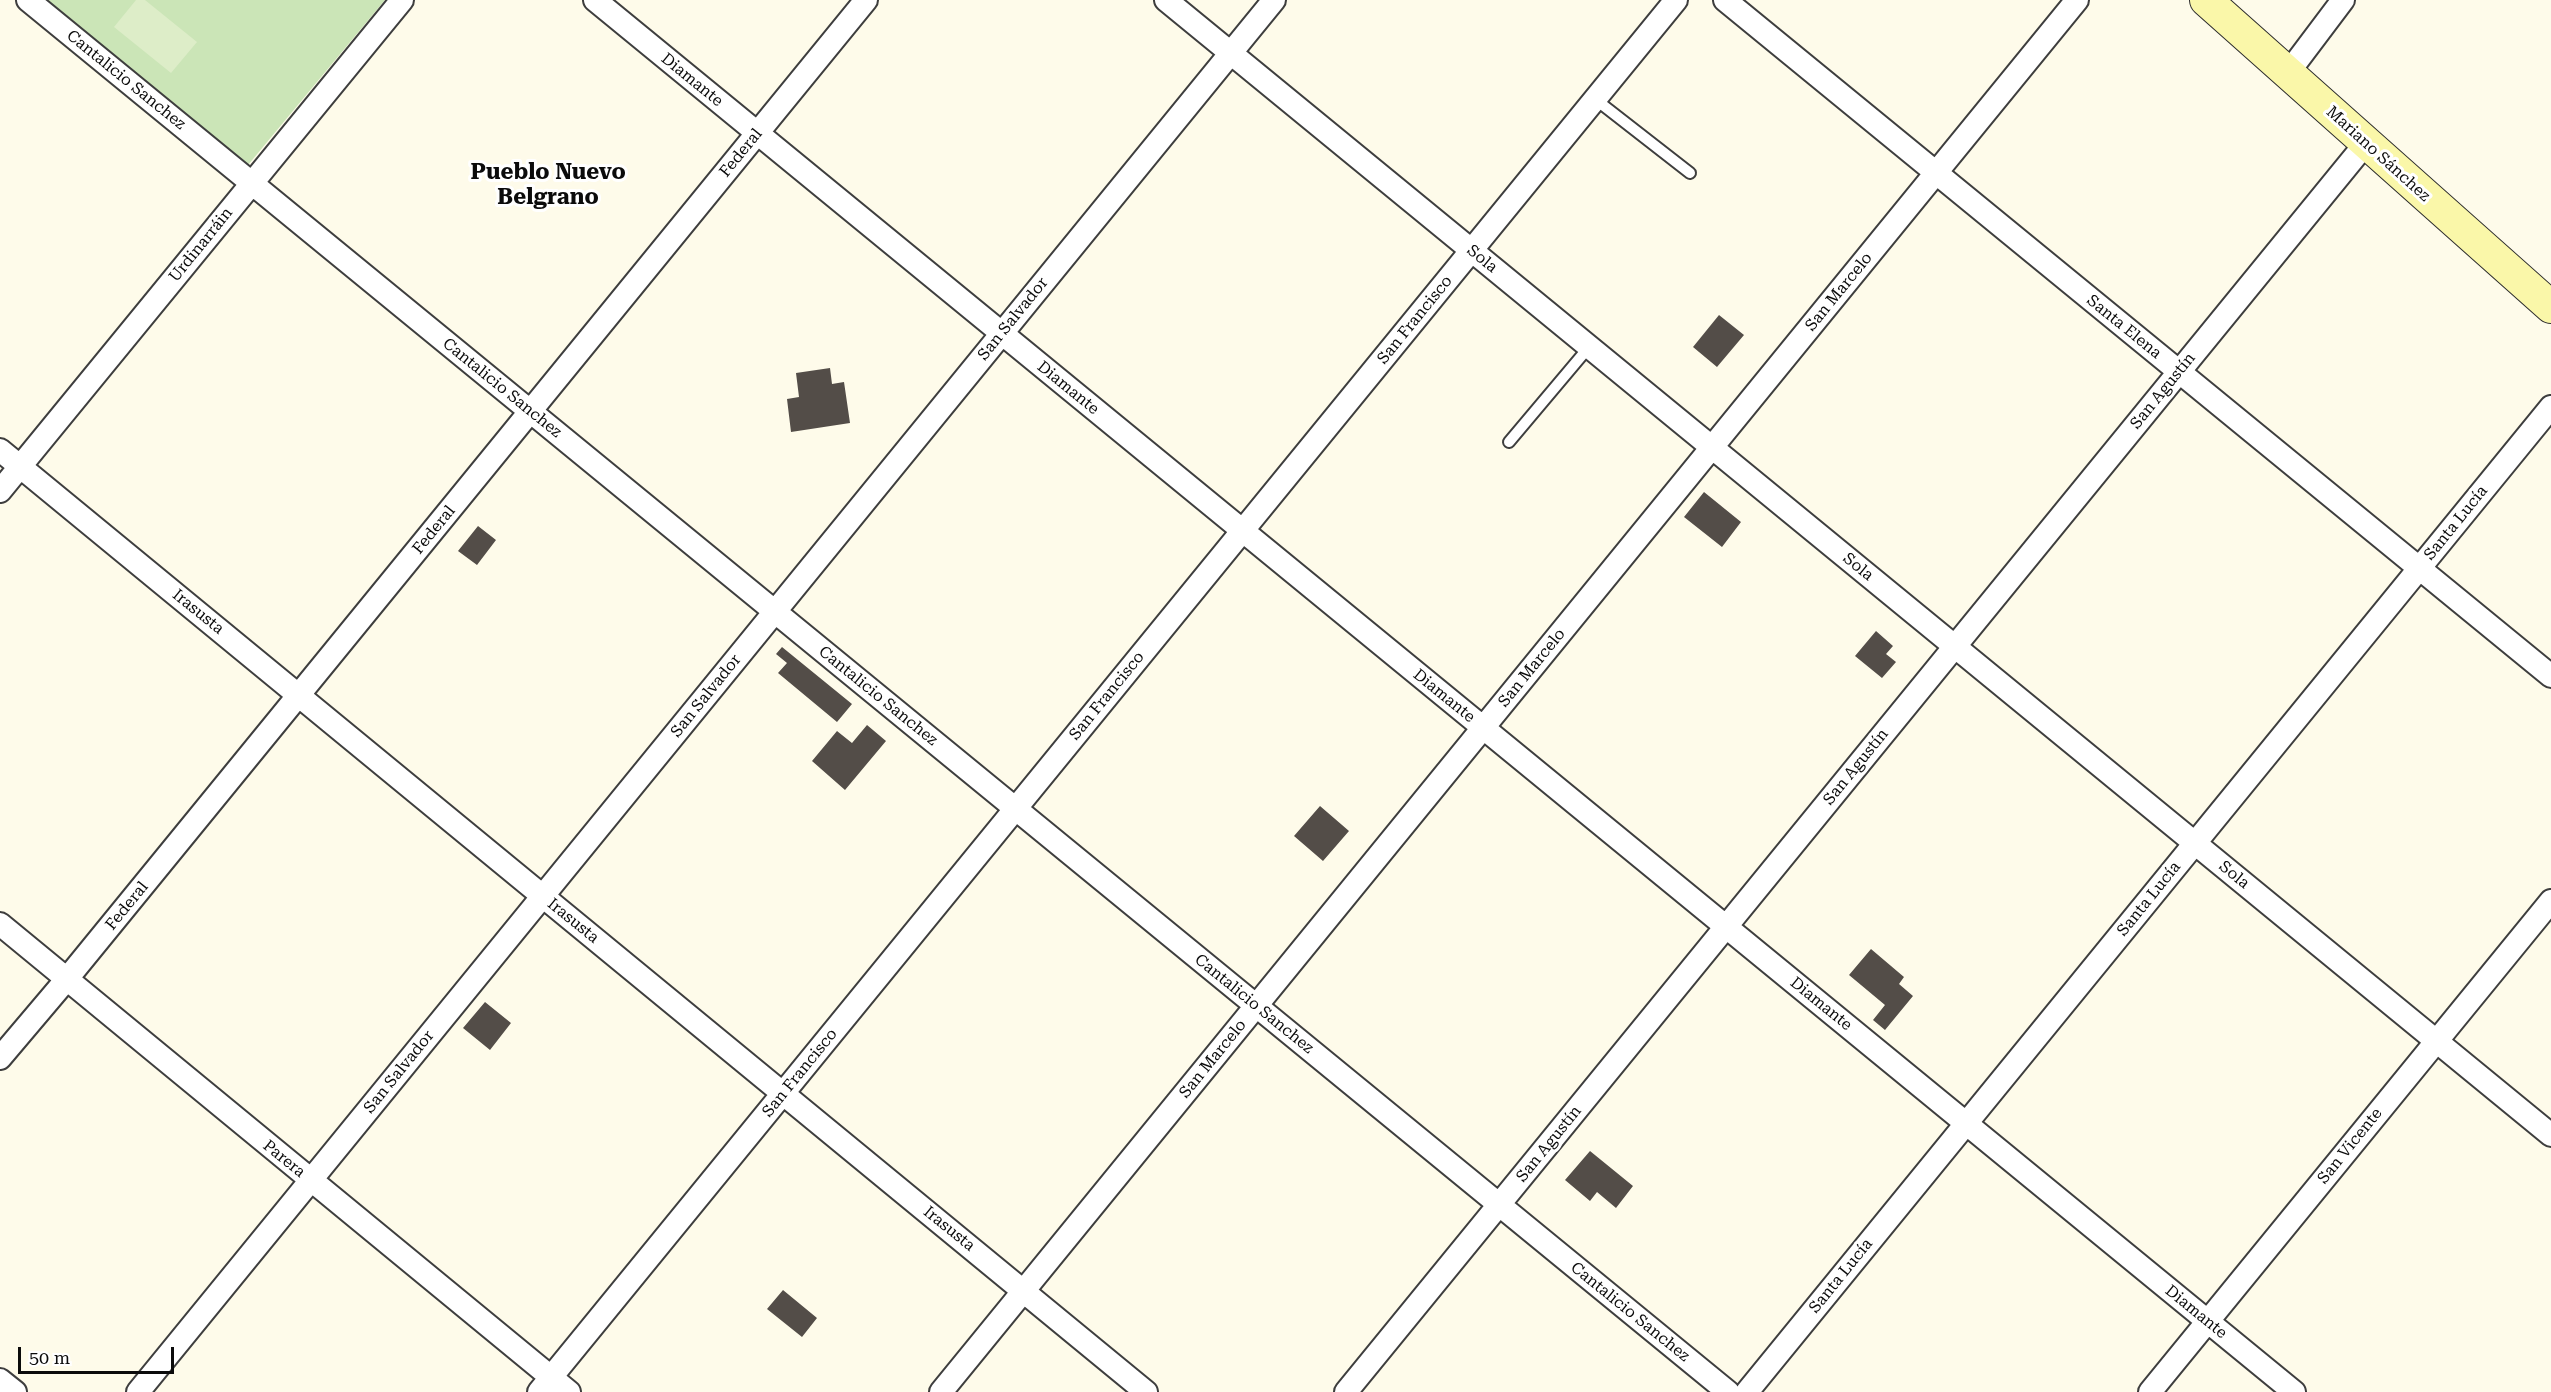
<!DOCTYPE html>
<meta charset="utf-8">
<style>
body{margin:0}
#map{position:relative;width:2551px;height:1392px;overflow:hidden;background:#fefbea;font-family:"Roboto Serif",serif}
canvas{display:block}
.scale{position:absolute;left:18px;top:1347px;width:156px;height:27px;box-sizing:border-box;border:3px solid #0b0b0b;border-top:0;padding-left:8px;font-size:18px;line-height:21px;white-space:nowrap;color:#0b0b0b;-webkit-text-stroke:4px #fff;paint-order:stroke}
</style>
<div id="map">
<canvas width="2551" height="1392"></canvas>
<div class="scale">50 m</div>
</div>
<script>
const ctx = document.querySelector('canvas').getContext('2d');
ctx.lineJoin = 'round';
function fillPath(path, color) {
  ctx.fillStyle = color;
  ctx.fill(path, 'evenodd');
}
function stroke(path, color, width, dash) {
  ctx.strokeStyle = color;
  ctx.lineWidth = width;
  ctx.lineCap = dash ? 'butt' : 'round';
  ctx.setLineDash(dash || []);
  ctx.stroke(path);
}
function label(font, color, halo, rows, align = 'center') {
  ctx.font = font + ' "Roboto Serif",serif';
  ctx.lineWidth = 6;
  ctx.setLineDash([]);
  ctx.textBaseline = 'middle';
  ctx.strokeStyle = halo;
  ctx.fillStyle = color;
  for (const [text, x, y, turn = 0] of rows) {
    ctx.save();
    ctx.translate(x, y);
    ctx.rotate((+turn || 0) * Math.PI / 180);
    ctx.textAlign = isNaN(turn) ? turn : align;
    if (halo) ctx.strokeText(text, 0, 0);
    ctx.fillText(text, 0, 0);
    ctx.restore();
  }
}
fillPath(new Path2D(`
 M46,0H385L248,165Z`), '#cbe5b7');
fillPath(new Path2D(`
 M136,0H145L197,42L171,73L114,27Z`), '#ddedc8');
fillPath(new Path2D(`
 M1719,315L1744,335L1717,367L1693,347Z
 M830,368L832,384L844,382L850,423L791,432L787,399L799,397L796,373Z
 M1704,492L1741,522L1722,547L1684,517Z
 M478,526L496,540L477,565L458,551Z
 M1876,631L1893,646L1886,654L1896,662L1882,678L1855,656Z
 M782,647L852,704L837,722L778,673L787,663L776,654Z
 M867,725L886,741L845,790L812,761L837,731L852,743Z
 M1320,806L1349,831L1323,861L1294,836Z
 M1871,949L1904,977L1899,984L1913,996L1885,1030L1873,1020L1885,1005L1849,975Z
 M485,1002L511,1023L490,1050L463,1028Z
 M1590,1151L1633,1186L1616,1208L1597,1192L1590,1201L1565,1180Z
 M783,1290L817,1318L802,1337L767,1309Z`), '#534d48');
const lane = new Path2D(`
 M1595,99L1690,173
 M1509,442L1589,347`);
const street = new Path2D(`
 M28,0L1728,1392
 M595,0L2294,1392
 M1166,0L2551,1135
 M1725,0L2551,676
 M2288,73L2343,0
 M0,450L1146,1392
 M0,491L402,0
 M0,924L569,1392
 M0,1058L66,980L866,0
 M0,1380L15,1392
 M138,1392L1274,0
 M539,1392L1676,0
 M941,1392L2077,0
 M1346,1392L2366,143
 M1747,1392L2551,407
 M2150,1392L2551,901`);
const secondary = new Path2D(`
 M2206,0L2551,307`);
stroke(lane, '#3e3e3e', 14);
stroke(street, '#3e3e3e', 26);
stroke(secondary, '#2d2d2d', 34);
stroke(lane, '#fff', 10);
stroke(street, '#fff', 22);
stroke(secondary, '#faf7a9', 32);
label('16px', '#0b0b0b', '#fff', [
 ["Cantalicio Sanchez",126,80,39],
 ["Diamante",692,80,39],
 ["Federal",741,153,-51],
 ["Mariano Sánchez",2378,154,42],
 ["Urdinarráin",201,245,-51],
 ["Sola",1482,259,39],
 ["San Marcelo",1839,292,-51],
 ["San Salvador",1013,319,-51],
 ["San Francisco",1415,320,-51],
 ["Santa Elena",2124,327,39],
 ["Cantalicio Sanchez",502,388,39],
 ["Diamante",1068,388,39],
 ["San Agustín",2163,391,-51],
 ["Santa Lucía",2456,523,-51],
 ["Federal",434,530,-51],
 ["Sola",1858,567,39],
 ["Irasusta",198,612,39],
 ["San Marcelo",1532,668,-51],
 ["San Salvador",706,696,-51],
 ["Cantalicio Sanchez",878,696,39],
 ["San Francisco",1107,696,-51],
 ["Diamante",1444,696,39],
 ["San Agustín",1856,767,-51],
 ["Sola",2234,875,39],
 ["Santa Lucía",2149,899,-51],
 ["Federal",127,906,-51],
 ["Irasusta",573,921,39],
 ["Cantalicio Sanchez",1254,1004,39],
 ["Diamante",1821,1004,39],
 ["San Marcelo",1213,1059,-51],
 ["San Salvador",399,1072,-51],
 ["San Francisco",800,1073,-51],
 ["San Agustín",1549,1144,-51],
 ["San Vicente",2350,1146,-51],
 ["Parera",284,1159,39],
 ["Irasusta",949,1229,39],
 ["Santa Lucía",1841,1276,-51],
 ["Cantalicio Sanchez",1630,1312,39],
 ["Diamante",2196,1312,39]
]);
label('bold 22px', '#0b0b0b', '#fff', [
 ["Pueblo Nuevo",548,173],
 ["Belgrano",548,198]
]);
</script>
